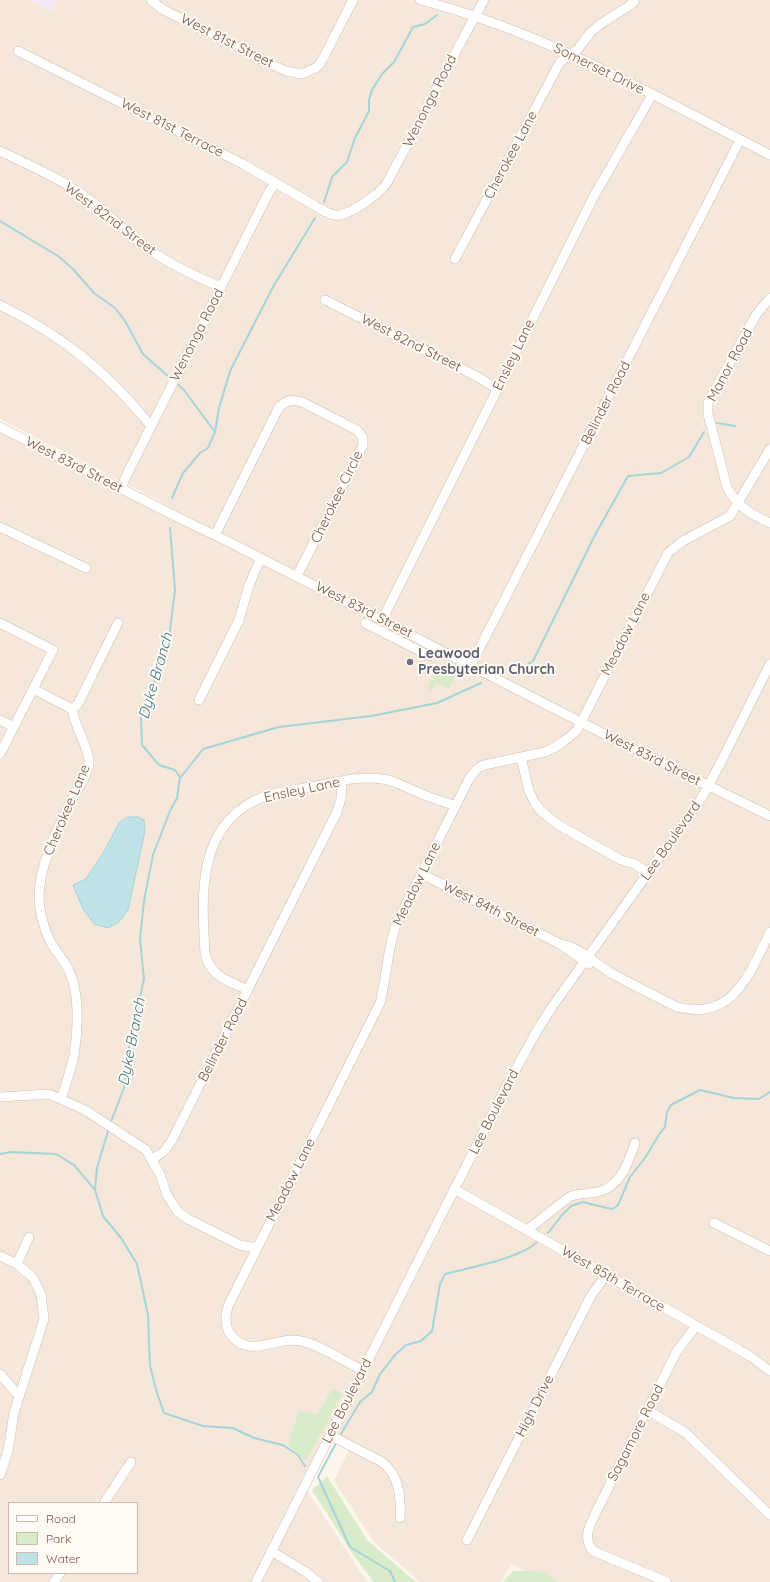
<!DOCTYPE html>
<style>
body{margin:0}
#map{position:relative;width:770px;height:1582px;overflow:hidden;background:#fdf6ec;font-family:Quicksand,sans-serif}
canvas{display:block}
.legend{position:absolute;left:8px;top:1502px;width:130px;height:72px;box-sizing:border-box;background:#fffaf3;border:1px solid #cabbb1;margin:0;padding:5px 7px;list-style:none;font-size:12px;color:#7a5c4d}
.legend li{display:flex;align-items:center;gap:8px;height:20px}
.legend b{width:20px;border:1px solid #cabbb1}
</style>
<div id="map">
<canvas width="770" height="1582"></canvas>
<ul class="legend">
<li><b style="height:5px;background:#fff"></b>Road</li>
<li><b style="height:11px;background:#d8ecc9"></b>Park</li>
<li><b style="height:11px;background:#bfe3e8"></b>Water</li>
</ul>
</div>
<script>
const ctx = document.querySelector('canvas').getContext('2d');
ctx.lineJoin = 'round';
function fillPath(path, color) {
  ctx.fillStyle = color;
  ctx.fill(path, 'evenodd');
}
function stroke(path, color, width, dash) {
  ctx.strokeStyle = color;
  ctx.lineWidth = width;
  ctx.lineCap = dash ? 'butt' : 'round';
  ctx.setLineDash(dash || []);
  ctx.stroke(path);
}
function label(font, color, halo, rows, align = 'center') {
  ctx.font = font + ' Quicksand,sans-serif';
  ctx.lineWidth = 4;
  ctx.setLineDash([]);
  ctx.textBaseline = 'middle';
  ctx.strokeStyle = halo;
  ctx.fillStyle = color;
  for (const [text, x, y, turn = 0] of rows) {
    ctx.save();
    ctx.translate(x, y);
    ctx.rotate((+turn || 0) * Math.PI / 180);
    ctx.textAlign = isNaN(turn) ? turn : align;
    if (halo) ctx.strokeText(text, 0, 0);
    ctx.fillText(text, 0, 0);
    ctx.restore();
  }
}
fillPath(new Path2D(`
 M0,0H30L51,11L56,0H770V1582H548L511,1564L501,1582H420L374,1542L334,1481L349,1450L333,1443L328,1445L307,1490L363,1576L369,1582H0V430L165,514L169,506L0,419ZM9,1503H137V1573H9Z`), '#f5e8da');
fillPath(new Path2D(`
 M30,0H56L51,11Z`), '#f3e8fa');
fillPath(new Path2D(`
 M436,670L454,678L449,689L436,683L432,691L427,688Z
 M332,1389L343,1393L306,1461L288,1445L299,1410L317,1415Z
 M327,1476L367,1540L416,1582H374L354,1556L312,1490Z
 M513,1571H540L560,1582H503Z`), '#d8ecc9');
const water = new Path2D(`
 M128,817H138L144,820L145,831L128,910L119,922L108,928L94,924L83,909L73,885L86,879L105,850L119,823Z`);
fillPath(water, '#bfe3e8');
stroke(water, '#a5d3da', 1);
stroke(new Path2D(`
 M324,202L332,177L347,162L355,138L369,111V100L372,90L382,74L394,62L413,27L425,24L437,15
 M0,221L58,256L73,269L94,293L115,308L125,321L143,354L171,379
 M717,423L735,426
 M215,432L219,408L230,371L273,287L315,218
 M172,498L183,473L200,453L208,448L215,432L184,390L176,383
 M516,672L533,661L595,535L628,476L661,473L689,457L704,432
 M181,777L203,749L279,727L371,716L437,703L481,683
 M110,1124L124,1088L128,1051L144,979L140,939L144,901L153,855L170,811L177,798L180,777L175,770L159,765L142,745L141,718L168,646L175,590L170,528
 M109,1128L97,1168L95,1190L103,1216L121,1238L137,1264L148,1315L150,1366L157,1393L164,1413L203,1426L233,1428L254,1438L283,1445L298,1455L305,1466
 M0,1154L11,1152L56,1154L74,1165L95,1190
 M548,1233L562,1215L571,1206L583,1202L607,1208L613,1209L618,1205L630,1177L645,1158L660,1133L665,1127L667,1112L671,1105L700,1090L734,1098L759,1099L770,1092
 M341,1434L360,1402L372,1392L380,1374L395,1355L406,1345L421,1341L432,1331L440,1284L445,1274C469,1268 521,1258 537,1242
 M335,1445L318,1477L350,1547L390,1571L395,1582`), '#a5d3da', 2);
const minor = new Path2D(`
 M151,0L162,9L275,66L286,71L301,74L314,69L319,65L325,55L353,0
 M420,0C544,32 657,97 770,155
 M18,51L243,164L324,211C329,213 334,216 339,215C353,213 381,193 388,181L461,42L484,0
 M0,151C31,166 64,180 91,201C108,213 122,229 138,241C162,261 192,275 221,287
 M455,259L560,62L578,49L590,33L599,25L629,6L635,0
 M770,298L756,315L714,391L708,403V414L727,487C737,507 751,514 770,523
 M325,300L478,377L497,389
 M0,305C63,336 107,372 151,426
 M0,427L179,518L227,541L606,735L770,816
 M121,489L126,476L269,192L275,184
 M0,527L86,568
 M215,535L279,407C287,400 292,399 302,402L357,430L363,438V445L297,576
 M382,620L594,196L652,95
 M0,623L53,650L0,754
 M365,623L430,656
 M471,665L740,140
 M33,689L72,709
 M199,700L239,620L249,585L261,558
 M72,709L78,704L118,623
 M0,720L14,727
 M521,757L529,791L535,803L541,811L552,820L562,827L621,860L635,864L648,873
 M422,874L560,944L589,964
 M560,944C580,947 594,963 611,973C633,985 655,996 677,1007C734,1022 750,972 770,932
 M248,990C229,981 210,977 205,953C202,899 196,831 254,801C271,792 291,791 310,787C332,783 359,775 382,779C393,780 403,786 413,790C427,797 441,801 456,806
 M0,1097L49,1094L85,1110L146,1150L160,1174L167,1195L178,1212L188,1219L240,1245L257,1248
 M61,1099C66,1084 71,1070 74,1055C78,1032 80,993 69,971C65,962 58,954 53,946C45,933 39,912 39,896C40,865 55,833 69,805C74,794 90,773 89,761C87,744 75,727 72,709
 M152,1160L165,1150L172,1140L337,812L341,799L342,782
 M454,1189L750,1356L770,1371
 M714,1223L770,1251
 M527,1230L569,1197C578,1193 587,1194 597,1192C621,1187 628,1163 635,1143
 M0,1256L17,1264L33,1278L41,1294L44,1319L14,1413L8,1451L0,1475
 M17,1264L29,1237
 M362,1370C344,1361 320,1345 301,1341C277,1335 250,1360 231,1335C224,1326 225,1316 228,1306L380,1003C387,977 387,948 397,922L470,777L478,768L484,765L545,752C558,747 567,739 577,730L668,553L683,541L730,516L770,449
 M0,1374L19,1396
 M647,1410L686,1433L770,1515
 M330,1435L382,1462C400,1476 401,1498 400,1518
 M104,1503L131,1462
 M467,1540L591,1296L606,1275
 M271,1551L306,1572L318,1582
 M54,1582L60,1573
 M256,1582L504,1091L535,1034L552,1007L701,799L719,766L770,664
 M667,1582L593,1551C582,1537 590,1526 596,1512L677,1351L696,1326`);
stroke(minor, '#d1beb0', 10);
stroke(minor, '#fff', 9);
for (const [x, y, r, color] of [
 [410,662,4,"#6b7280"]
]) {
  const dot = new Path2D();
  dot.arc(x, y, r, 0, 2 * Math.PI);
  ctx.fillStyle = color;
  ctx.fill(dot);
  stroke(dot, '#fffaf3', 1.5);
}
label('14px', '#7a5c4d', '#fffaf3', [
 ["West 81st Street",227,41,27],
 ["Somerset Drive",599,69,26],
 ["Wenonga Road",430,101,-63],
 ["West 81st Terrace",172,128,27],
 ["Cherokee Lane",511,155,-62],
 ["West 82nd Street",110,219,37],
 ["Wenonga Road",197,335,-63],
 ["West 82nd Street",411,343,27],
 ["Ensley Lane",514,355,-64],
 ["Manor Road",730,365,-62],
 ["Belinder Road",606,403,-63],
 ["West 83rd Street",74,465,27],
 ["Cherokee Circle",337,497,-64],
 ["West 83rd Street",364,610,27],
 ["Meadow Lane",626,634,-63],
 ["West 83rd Street",652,758,27],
 ["Ensley Lane",302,790,-12],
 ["Cherokee Lane",67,810,-67],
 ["Lee Boulevard",671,841,-55],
 ["Meadow Lane",417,884,-64],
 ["West 84th Street",491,909,27],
 ["Belinder Road",223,1040,-63],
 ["Lee Boulevard",494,1112,-63],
 ["Meadow Lane",291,1180,-63],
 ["West 85th Terrace",613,1279,30],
 ["Lee Boulevard",347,1401,-63],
 ["High Drive",535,1406,-63],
 ["Sagamore Road",636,1433,-63]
]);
label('bold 14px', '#5b616d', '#fffaf3', [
 ["Leawood",418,654],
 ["Presbyterian Church",418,670]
], 'left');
label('italic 15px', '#437c86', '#fffaf3', [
 ["Dyke Branch",156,676,-74],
 ["Dyke Branch",132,1042,-79]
]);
</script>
